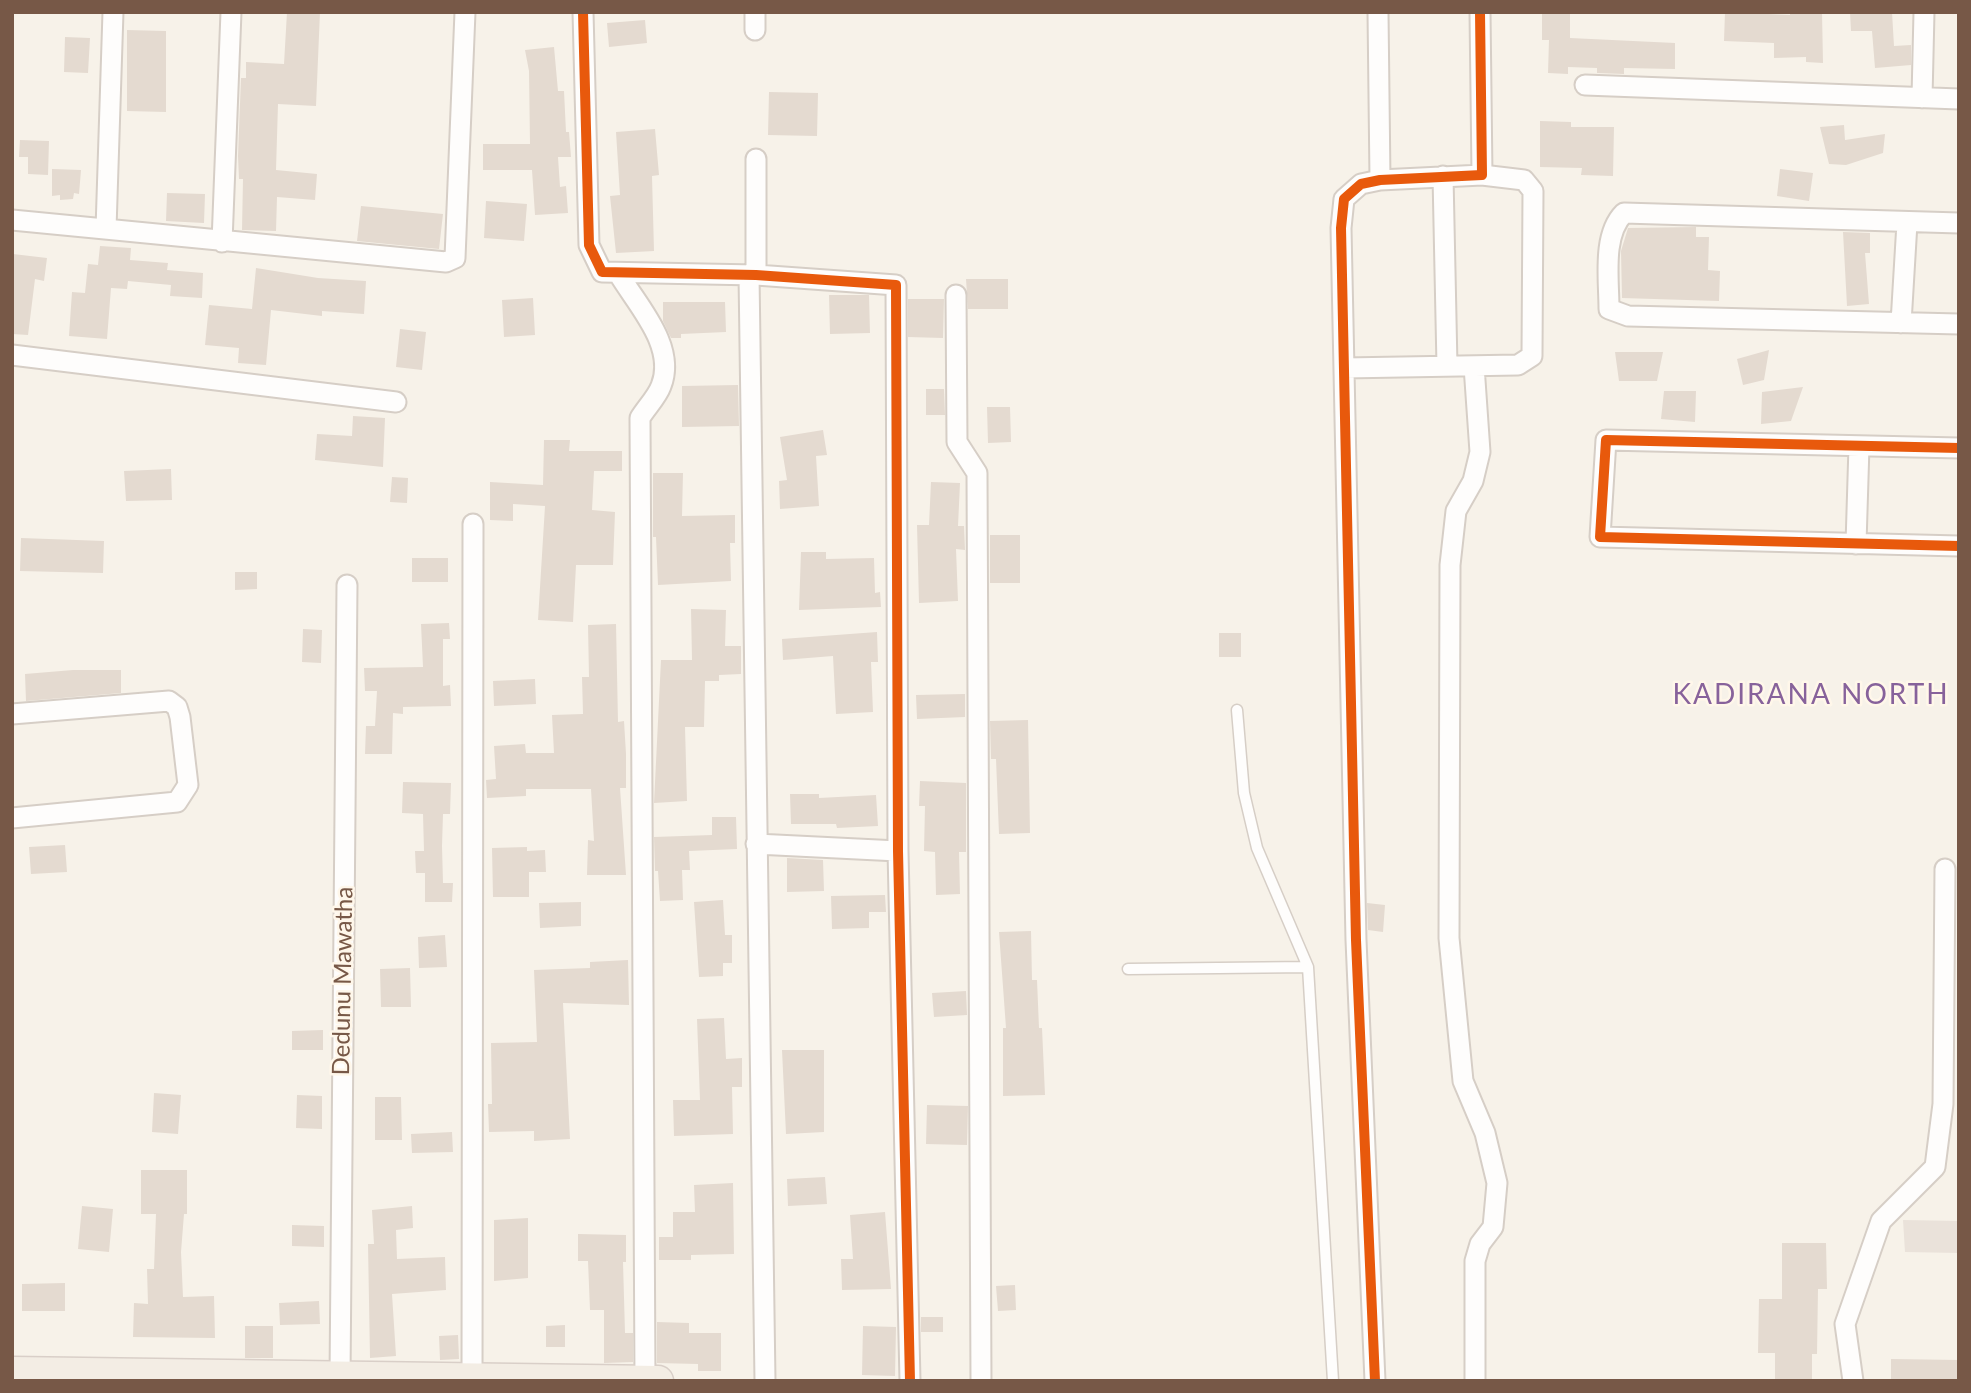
<!DOCTYPE html>
<style>
body{margin:0}
#map{position:relative;width:1971px;height:1393px;overflow:hidden;background:#f7f2e9;font-family:Lato,sans-serif}
canvas{display:block}
.frame{position:absolute;inset:0;border:14px solid #775847;pointer-events:none}
</style>
<div id="map">
<canvas width="1971" height="1393"></canvas>
<div class="frame"></div>
</div>
<script>
const ctx = document.querySelector('canvas').getContext('2d');
ctx.lineJoin = 'round';
function fillPath(path, color) {
  ctx.fillStyle = color;
  ctx.fill(path, 'evenodd');
}
function stroke(path, color, width, dash) {
  ctx.strokeStyle = color;
  ctx.lineWidth = width;
  ctx.lineCap = dash ? 'butt' : 'round';
  ctx.setLineDash(dash || []);
  ctx.stroke(path);
}
function label(font, color, halo, rows, align = 'center') {
  ctx.font = font + ' Lato,sans-serif';
  ctx.lineWidth = 5;
  ctx.setLineDash([]);
  ctx.textBaseline = 'middle';
  ctx.strokeStyle = halo;
  ctx.fillStyle = color;
  for (const [text, x, y, turn = 0] of rows) {
    ctx.save();
    ctx.translate(x, y);
    ctx.rotate((+turn || 0) * Math.PI / 180);
    ctx.textAlign = isNaN(turn) ? turn : align;
    if (halo) ctx.strokeText(text, 0, 0);
    ctx.fillText(text, 0, 0);
    ctx.restore();
  }
}
fillPath(new Path2D(`
 M1903,1220L1959,1221V1253L1905,1252Z`), '#eae2da');
fillPath(new Path2D(`
 M287,12H320L316,106L278,104L276,170L317,174L315,200L277,197L276,231L242,230L243,179H239L238,156L241,78H246V62L284,64Z
 M1542,12H1570V38L1675,43V69L1624,68V74L1597,73V68L1568,67V74L1548,73L1549,40H1542Z
 M1725,12L1790,15V12H1822L1823,63L1806,62V57L1774,58V43L1724,41Z
 M1850,12H1892L1894,46L1911,45V65L1875,68L1872,31H1851Z
 M645,20L647,43L609,47L607,23Z
 M127,30L166,31V112L127,111Z
 M65,37L90,38L88,73L64,72Z
 M554,47L558,91H564L566,132H569L571,157H558L560,187L566,186L568,213L535,215L532,170H483V144H530L529,71L525,50Z
 M769,92L818,93L817,136L768,135Z
 M1540,121L1571,122V127H1614L1613,176L1581,175L1582,168L1540,167Z
 M1844,125L1845,140L1885,134L1883,153L1846,165L1829,164L1820,127Z
 M655,129L659,175L652,176L654,251L616,253L610,196L620,195L616,132Z
 M20,140L49,141L48,175L28,174V157H19Z
 M52,169L81,170L79,194L74,193L73,199L60,200V195L52,196Z
 M1780,169L1813,173L1809,201L1777,196Z
 M167,193L205,194L204,223L166,221Z
 M486,201L527,204L524,241L484,238Z
 M361,206L443,214L439,249L357,241Z
 M1696,227V237H1709L1708,270L1720,271L1719,301L1622,298L1621,251L1628,228Z
 M1843,232L1870,233V253H1865L1869,304L1847,306Z
 M100,246L131,248L130,260L168,263L167,270L203,273L202,298L170,296L171,285L128,281L127,289L111,288L107,339L69,336L72,292L85,293L88,264L98,265Z
 M13,254L47,258L44,281L35,279L28,335L12,334Z
 M256,268L318,278L366,281L364,314L322,311V316L271,310L266,365L238,363L239,348L205,345L209,305L252,309Z
 M966,279H1008V309H968Z
 M829,295H869L870,333L830,334Z
 M533,298L535,335L504,337L502,300Z
 M908,299H944L943,338L908,337Z
 M663,302H725L726,332L681,334V338H671L663,321Z
 M400,329L426,332L422,370L396,367Z
 M1769,350L1764,380L1743,385L1737,359Z
 M1615,352H1663L1657,381H1619Z
 M738,385L739,426L682,427V386Z
 M1803,387L1791,421L1761,424L1762,392Z
 M926,389H944L945,415H926Z
 M1664,391H1696L1695,422L1661,419Z
 M987,407H1010L1011,442L988,443Z
 M353,416L385,418L383,467L315,460L317,434L352,436Z
 M823,430L827,455L816,456L819,506L780,509L779,481L787,480L780,437Z
 M544,440H570L569,451H622V471H594L592,510L615,512L613,565H576L573,622L538,620L545,506L513,504V521L490,520V482L543,485Z
 M171,469L172,500L126,501L124,471Z
 M653,473H683L682,516L735,515V543H730L731,581L658,585L656,537H653Z
 M392,477L408,478L407,503L390,502Z
 M931,482L960,483L958,526H964L965,550L956,549L958,601L919,603L917,525H929Z
 M990,535H1020V583H990Z
 M21,538L104,541L103,573L20,571Z
 M801,552H826V559L874,558L875,593L880,592L881,607L799,610Z
 M412,558H448V582H412Z
 M235,572H257V589L235,590Z
 M691,609L726,610L725,646H741V674L719,675V681H705L704,727H685L687,801L654,803L661,660H692Z
 M449,623L450,639H443V686L450,685L451,706L403,707V714L393,713L392,754H365L366,726H375L377,691H365L364,668L423,667L421,624Z
 M616,624L618,722L624,721L626,754V788H620L626,875H587L588,840L594,841L591,789H526V796L487,798L486,780L496,779L494,746L525,744L526,753H554L552,715L583,714L582,677H589L588,625Z
 M303,629L322,630L321,663L302,662Z
 M877,632L878,662H871L873,712L836,714L833,656L783,660L782,639Z
 M1219,633H1241V657H1219Z
 M73,670H121V693L26,701L25,674Z
 M535,679L536,704L494,706L493,681Z
 M965,694V717L917,719L916,695Z
 M1028,720L1030,833L999,834L996,759H991L990,721Z
 M920,781L966,783V852H959L960,894L936,895L935,852L924,851L925,806H919Z
 M403,782L451,783L450,814H443L442,846L443,883H453L452,902H425V873H416L415,851H424L423,814L402,813Z
 M790,794H819V798L876,795L878,826L837,828L836,824H791Z
 M712,817H736L737,849L689,851L690,870H682L683,900L660,901L658,871H655L654,837L712,835Z
 M65,845L67,872L31,874L29,847Z
 M527,847V851L545,850L546,872H529V897H493L492,848Z
 M787,858L823,860L824,891L787,892Z
 M885,895L886,912H869V928L832,929L831,896Z
 M723,900L725,935H732V963H723V976L699,977L694,902Z
 M581,902V926L540,928L539,903Z
 M1367,903L1385,905L1383,932L1368,930Z
 M1031,931L1032,980H1037L1039,1028H1042L1045,1095L1003,1096V1028H1006L999,932Z
 M445,935L447,967L419,968L418,937Z
 M628,960L629,1005L563,1003L570,1139L534,1141V1131L489,1132L488,1104H492L491,1043L537,1042L534,970L590,968V962Z
 M410,968L411,1007H381L380,969Z
 M966,991L967,1015L934,1017L932,993Z
 M724,1018L726,1059L742,1058V1087H732L733,1134L674,1136L673,1100H700L697,1019Z
 M323,1030V1050H292V1031Z
 M782,1050H824V1132L786,1134Z
 M154,1093L181,1095L178,1134L152,1132Z
 M297,1095L322,1096V1129L296,1128Z
 M375,1097H401L402,1140H375Z
 M927,1105L968,1106L967,1145L926,1144Z
 M452,1132L453,1152L412,1153L411,1134Z
 M141,1170H187V1214H184L181,1252L183,1297L214,1296L215,1338L133,1337L134,1303L148,1304L147,1269H154L156,1214H141Z
 M825,1177L827,1204L788,1206L787,1179Z
 M733,1183L734,1254L691,1255V1260H659V1237H673V1212H695L694,1185Z
 M82,1206L113,1209L109,1252L78,1249Z
 M412,1206L413,1228L396,1230L397,1259L445,1257L446,1290L392,1294L396,1356L370,1358L368,1244H374L372,1210Z
 M885,1212L891,1289L842,1290L841,1259H853L850,1215Z
 M528,1218V1278L494,1281V1220Z
 M292,1225L324,1226V1247L292,1246Z
 M578,1234L626,1235V1262H623L625,1333H633V1362L604,1363V1310H590L588,1261H578Z
 M1782,1243H1826L1827,1289H1818L1817,1354H1812V1381H1775V1353H1758L1759,1299H1782Z
 M65,1283V1311H22V1284Z
 M1015,1285L1016,1310L998,1311L996,1286Z
 M319,1301L320,1324L280,1325L279,1303Z
 M921,1317H943V1332H921Z
 M657,1322L689,1323V1333H721V1371H698V1364L657,1363Z
 M565,1325V1347H546V1326Z
 M245,1326H273V1358H245Z
 M863,1326L896,1327L895,1376L862,1375Z
 M458,1335L459,1359L440,1360L439,1336Z
 M1891,1359L1959,1360V1381H1891Z`), '#e4dad0');
const service = new Path2D(`
 M1237,710L1244,793L1257,848L1308,967L1333,1381
 M1128,969L1308,967`);
const minor = new Path2D(`
 M583,12L589,245L602,272L756,275L896,285L898,851L910,1381
 M1378,12L1380,180
 M755,30V12
 M1585,85L1959,99
 M1922,98L1924,12
 M756,159V275
 M1443,176L1447,366
 M12,220L446,262L455,258L465,12
 M1959,223L1624,213C1602,235 1609,279 1609,309L1628,316L1959,324
 M106,229L113,12
 M222,242L231,12
 M618,273C637,305 677,346 661,386C657,397 646,408 640,418L645,1381
 M749,275L765,1381
 M956,295L957,442L977,473L981,1381
 M1901,323L1907,223
 M12,355L396,402
 M1474,366L1480,452L1473,481L1456,511L1450,565L1449,938L1463,1081L1485,1133L1497,1183L1493,1227L1480,1244L1475,1261V1381
 M1344,368L1518,365L1532,356L1533,191L1524,180L1482,175
 M1959,448L1606,440L1600,537L1959,546
 M1856,544L1859,446
 M12,714L169,701L177,707L180,717L188,785L177,802L12,818
 M756,844L898,851
 M340,1377L347,585
 M472,1378L473,524
 M1375,1381L1356,940L1341,228L1344,199L1361,184L1380,180L1482,175L1480,12
 M1853,1381L1845,1324L1881,1221L1935,1167L1943,1104L1945,869`);
const primary = new Path2D(`
 M12,1372L658,1381`);
stroke(service, '#d6cec6', 13);
stroke(minor, '#d6cec6', 23);
stroke(primary, '#d9cfc8', 33);
stroke(service, '#fefdfc', 10);
stroke(minor, '#fefdfc', 19);
stroke(primary, '#f3ede4', 30);
stroke(new Path2D(`
 M583,12L589,245L602,272L756,275L896,285L898,851L910,1381
 M1959,448L1606,440L1600,537L1959,546
 M1375,1381L1356,940L1341,228L1344,199L1361,184L1380,180L1482,175L1480,12`), '#e8590c', 10);
label('24px', '#775847', '#fff7ea', [
 ["Dedunu Mawatha",343,981,-89]
]);
ctx.letterSpacing = '2px';
label('28px', '#87629b', '#fff7ea', [
 ["KADIRANA NORTH",1811,695]
]);
ctx.letterSpacing = '0px';
</script>
